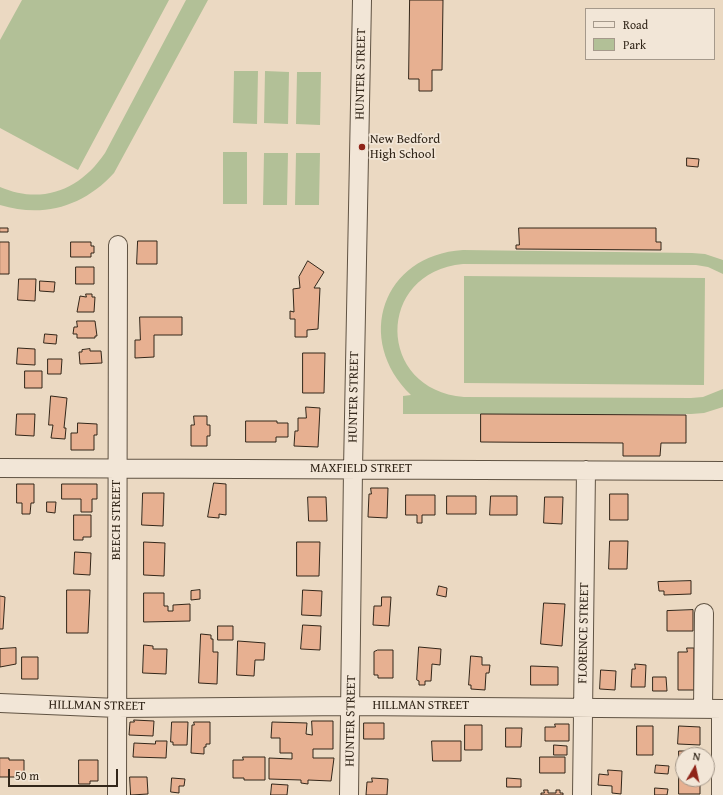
<!DOCTYPE html>
<style>
body{margin:0}
#map{position:relative;width:723px;height:795px;overflow:hidden;background:#ebd9c2;font-family:"Gentium Book Plus",serif}
canvas{display:block}
.legend{position:absolute;left:585px;top:8px;width:130px;height:52px;box-sizing:border-box;background:#f2e6d7;border:1px solid #a5998b;margin:0;padding:5px 7px;list-style:none;font-size:12px;color:#322619}
.legend li{display:flex;align-items:center;gap:8px;height:20px}
.legend b{width:20px;border:1px solid #a5998b}
.north{position:absolute;left:675px;top:747px;width:40px;height:40px;box-sizing:border-box;background:#f2e6d7;border:1px solid #a5998b;border-radius:50%;rotate:9deg;font-size:11px;font-weight:700;line-height:16px;text-align:center;color:#322619}
.north::after{content:'';display:block;margin:auto;width:14px;height:18px;background:#8f2418;clip-path:polygon(50% 0,100% 100%,50% 72%,0 100%)}
.scale{position:absolute;left:8px;top:769px;width:110px;height:18px;box-sizing:border-box;border:2px solid #322619;border-top:0;padding-left:5px;font-size:12px;line-height:14px;white-space:nowrap;color:#322619;-webkit-text-stroke:3px #f2e6d7;paint-order:stroke}
</style>
<div id="map">
<canvas width="723" height="795"></canvas>
<ul class="legend">
<li><b style="height:5px;background:#f2e6d7"></b>Road</li>
<li><b style="height:11px;background:#b2c097"></b>Park</li>
</ul>
<div class="north">N</div>
<div class="scale">50 m</div>
</div>
<script>
const ctx = document.querySelector('canvas').getContext('2d');
ctx.lineJoin = 'round';
function fillPath(path, color) {
  ctx.fillStyle = color;
  ctx.fill(path, 'evenodd');
}
function stroke(path, color, width, dash) {
  ctx.strokeStyle = color;
  ctx.lineWidth = width;
  ctx.lineCap = dash ? 'butt' : 'round';
  ctx.setLineDash(dash || []);
  ctx.stroke(path);
}
function label(font, color, halo, rows, align = 'center') {
  ctx.font = font + ' "Gentium Book Plus",serif';
  ctx.lineWidth = 3.5;
  ctx.setLineDash([]);
  ctx.textBaseline = 'middle';
  ctx.strokeStyle = halo;
  ctx.fillStyle = color;
  for (const [text, x, y, turn = 0] of rows) {
    ctx.save();
    ctx.translate(x, y);
    ctx.rotate((+turn || 0) * Math.PI / 180);
    ctx.textAlign = isNaN(turn) ? turn : align;
    if (halo) ctx.strokeText(text, 0, 0);
    ctx.fillText(text, 0, 0);
    ctx.restore();
  }
}
fillPath(new Path2D(`
 M22,0H169L78,170L0,128V40Z
 M186,0H208L114,173C83,207 43,218 0,205V187C42,205 80,190 105,153Z
 M234,71H258L257,124L233,123Z
 M265,71L289,72L288,124L264,123Z
 M297,72H321L320,125L296,124Z
 M223,152H247V204H223Z
 M264,153H288L287,205H263Z
 M296,153H320L319,205H295Z
 M463,250L692,253L705,254L723,260V274L708,267L696,265L463,264C375,272 376,390 464,397L691,398L703,397L723,389V407L704,413L691,414H403V396L411,395C354,340 382,255 463,250Z
 M464,276L705,278L704,385L464,383Z`), '#b2c097');
const building = new Path2D(`
 M410,0H443L442,70H432V91H419V79H409Z
 M687,158L699,159L698,167L687,166Z
 M0,228H8V232H0Z
 M519,228H656V242H661V250L516,249V245H519Z
 M138,241H157V264H137Z
 M0,242H9V274H0Z
 M71,242H91V246H94V253H91V257H71Z
 M308,261L324,272L314,288H320L318,329L307,330V337H295V319H290V311L294,312L293,289L300,288L299,277Z
 M76,267H94V284H76Z
 M19,279H36L35,301L18,300Z
 M40,281L55,282L54,292L40,291Z
 M86,294H92V297H95L94,312H77L80,296L86,297Z
 M140,317H182V335H154V357L135,358V340H140Z
 M77,321H95L97,336H95V338H77V334H73L74,327H77Z
 M45,334L57,335L56,344L44,343Z
 M18,348L35,349V365L17,364Z
 M90,349V351H101L102,363L80,364L79,352H82V350Z
 M303,353H325L324,393H303Z
 M48,359H62L61,374H48Z
 M25,371H42V388H25Z
 M51,396L67,398L64,428H66L65,439L51,438L53,425H49Z
 M306,407L320,408L318,447L294,446L295,431H298V418H306Z
 M17,414H35L34,436L16,435Z
 M481,414L686,415V443H661L660,456H623V443L481,442Z
 M194,416H207V425H210V436H207V446H191V425H194Z
 M246,421H277V423H288V437H276V442H246Z
 M78,423L97,424V435H94V450H71V433H77Z
 M214,483L226,484V515L219,514V518L208,517Z
 M17,484H34V503H31L30,514H22V503H17Z
 M62,484H97V499H92V512H81V499H62Z
 M371,488H388L387,518L368,517L369,494H371Z
 M143,493H164L163,526L142,525Z
 M610,494H628V520H610Z
 M406,495H435V515H422V523H417V515H406Z
 M447,496H476V514H447Z
 M491,496H517V515H490Z
 M308,497H326L327,521H309Z
 M545,497H563L562,524L544,523Z
 M47,502H56L55,513L47,512Z
 M74,515H91V537H83V540H74Z
 M610,541H628L627,569H609Z
 M144,542L165,543L164,576L144,575Z
 M297,542H320L319,576H297Z
 M75,552L91,553L90,575L74,574Z
 M691,581V594L664,595V591H659L658,582Z
 M439,586L447,588L446,597L437,595Z
 M67,590H90L88,633H67Z
 M200,590V599L191,600V591Z
 M303,590L322,591L321,616L302,615Z
 M144,593H164V606H168V611H173V605L190,604V621L144,622Z
 M0,596L5,597L3,629H0Z
 M382,597H391L389,626L373,625L374,606H381Z
 M544,603L565,604L562,646L541,644Z
 M693,610V631H667V611Z
 M303,625L321,626L320,650L301,649Z
 M218,626H233V640H218Z
 M201,634L211,635V639H213V652H218L217,684L199,683Z
 M238,641L265,643L264,660H255L254,676L237,675Z
 M144,645L153,646V649H167L166,674L143,673Z
 M419,647L441,649L440,665L432,664L431,681H425V685H419V681L417,680Z
 M16,648V664L0,667V649Z
 M687,648H694V690H678V652H687Z
 M378,650H393V678H378V675H374V652Z
 M471,656L482,657V665H490L489,673H486L485,690L471,689V685H469Z
 M22,657H38V679H22Z
 M635,664L646,665L645,687H631L632,669H635Z
 M531,666L558,667V685H531Z
 M601,670L616,671L615,690L600,689Z
 M653,677H666L667,691H653Z
 M134,720L154,721L153,736L129,735L130,722H134Z
 M312,721H333V749H313V758H334L331,781L308,780V784L301,783V780L269,779V758L292,759V753H280V738H271L272,722L307,723L306,734L312,735Z
 M172,722H188L187,745H173V742H171Z
 M194,722H210V744H206V747H204V754L191,753L192,725H194Z
 M364,723H384V739H364Z
 M555,724H569V741H545V727H555Z
 M465,725H482V750H465Z
 M637,726H653V755H637Z
 M679,726L700,727V745L678,744Z
 M506,728H522L521,747H506Z
 M156,741H167L166,758L133,757L134,743L155,744Z
 M432,741H461V761H433Z
 M554,745L567,746V755H554Z
 M679,751H699V755H683V769H679Z
 M243,757H265V780H244V778H233V760H243Z
 M540,757H565V773H540Z
 M0,758H9V760H24V777H0Z
 M79,760H98V781H90V784H79Z
 M656,765L669,766L668,774L655,773Z
 M608,770L622,771L621,794L612,793V786L598,785L599,774L608,775Z
 M679,776H683V779H700V794H679Z
 M130,777H147L148,794L131,795Z
 M172,778L185,779L184,786H179V793L171,792Z
 M372,778L388,779L387,795H366L367,782H372Z
 M507,778L521,779V787H507Z
 M272,784L288,785L287,795H271Z
 M655,788L668,789L667,795H655Z
 M544,790H548V793H556V790H560V793H563V795H541V793H544Z`);
fillPath(building, '#e7b091');
stroke(building, '#322619', 1);
const minor = new Path2D(`
 M0,468L723,471
 M0,703L117,708L352,706L723,709
 M703,709L704,613
 M117,795L118,245
 M349,795L353,469L362,0
 M582,795L586,470
 M721,795V709`);
stroke(minor, '#605343', 20);
stroke(minor, '#f2e6d7', 18);
for (const [x, y, r, color] of [
 [362,147,4,"#8f2418"]
]) {
  const dot = new Path2D();
  dot.arc(x, y, r, 0, 2 * Math.PI);
  ctx.fillStyle = color;
  ctx.fill(dot);
  stroke(dot, '#f2e6d7', 1.5);
}
label('13px', '#322619', '#f2e6d7', [
 ["HUNTER STREET",361,74,-89],
 ["HUNTER STREET",354,397,-89],
 ["MAXFIELD STREET",361,469],
 ["BEECH STREET",117,520,-90],
 ["FLORENCE STREET",584,633,-89],
 ["HILLMAN STREET",97,706,1],
 ["HILLMAN STREET",421,706],
 ["HUNTER STREET",351,721,-89]
]);
label('13px', '#322619', '#f2e6d7', [
 ["New Bedford",370,140],
 ["High School",370,155]
], 'left');
</script>
